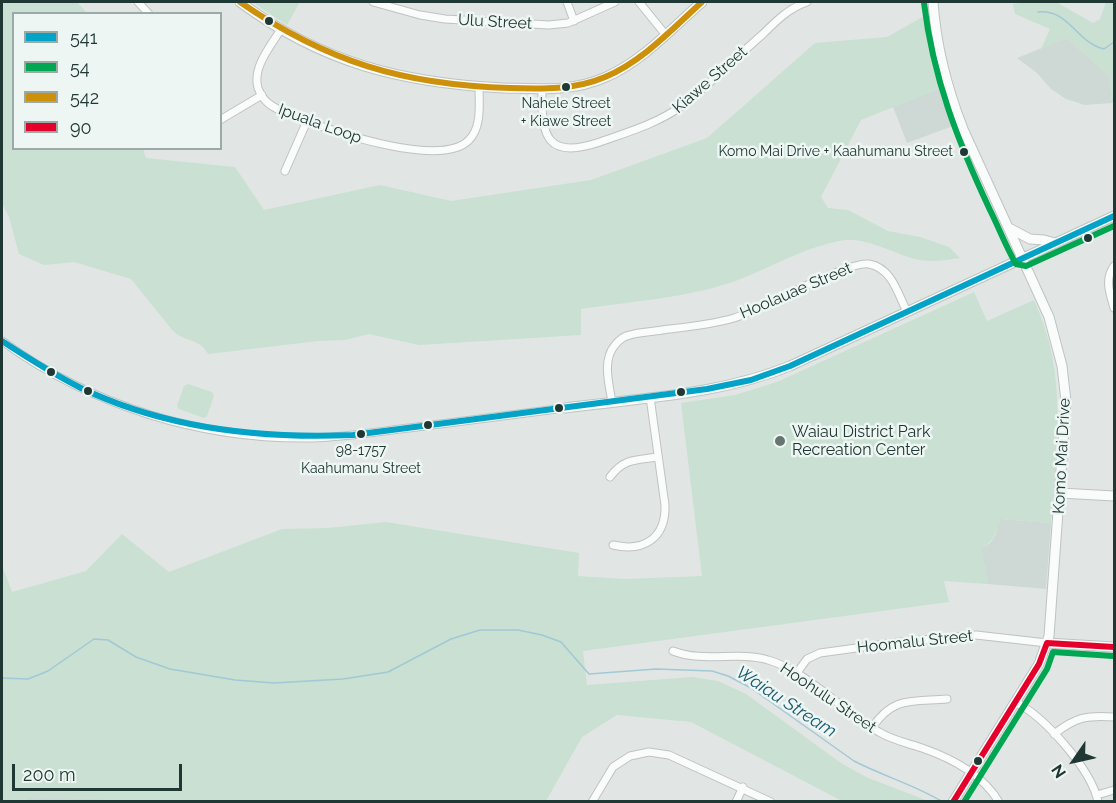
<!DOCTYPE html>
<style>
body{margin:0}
#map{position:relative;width:1116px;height:803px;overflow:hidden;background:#e1e6e4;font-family:Raleway,sans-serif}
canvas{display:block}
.frame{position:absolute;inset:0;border:3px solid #203834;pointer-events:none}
.legend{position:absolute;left:12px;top:12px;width:210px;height:138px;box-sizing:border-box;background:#eef6f3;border:2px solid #9caaa7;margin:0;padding:8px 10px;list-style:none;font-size:18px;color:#203834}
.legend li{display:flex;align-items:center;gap:12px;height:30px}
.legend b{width:30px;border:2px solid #9caaa7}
.north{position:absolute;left:1044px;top:731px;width:60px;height:60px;-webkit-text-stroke:4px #eef6f3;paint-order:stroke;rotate:236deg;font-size:16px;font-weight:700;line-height:24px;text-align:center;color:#203834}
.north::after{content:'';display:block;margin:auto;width:21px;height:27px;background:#203834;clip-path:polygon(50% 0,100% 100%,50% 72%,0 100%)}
.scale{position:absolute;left:12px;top:764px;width:170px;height:27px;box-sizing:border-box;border:3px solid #203834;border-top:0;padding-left:8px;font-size:18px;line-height:21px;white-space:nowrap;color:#203834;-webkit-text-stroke:4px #eef6f3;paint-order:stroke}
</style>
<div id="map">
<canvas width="1116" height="803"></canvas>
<div class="frame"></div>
<ul class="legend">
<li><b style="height:8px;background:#02a3c6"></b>541</li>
<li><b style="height:8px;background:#00a651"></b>54</li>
<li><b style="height:8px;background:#cc900a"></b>542</li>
<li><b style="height:8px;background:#e4002b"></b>90</li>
</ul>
<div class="north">N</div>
<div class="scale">200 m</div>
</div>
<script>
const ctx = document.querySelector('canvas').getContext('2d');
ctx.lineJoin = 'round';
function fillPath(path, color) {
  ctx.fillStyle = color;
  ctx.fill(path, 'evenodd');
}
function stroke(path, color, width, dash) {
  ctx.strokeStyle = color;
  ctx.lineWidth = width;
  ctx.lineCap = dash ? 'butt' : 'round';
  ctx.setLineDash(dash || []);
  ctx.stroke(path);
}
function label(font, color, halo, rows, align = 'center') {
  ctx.font = font + ' Raleway,sans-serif';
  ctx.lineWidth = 5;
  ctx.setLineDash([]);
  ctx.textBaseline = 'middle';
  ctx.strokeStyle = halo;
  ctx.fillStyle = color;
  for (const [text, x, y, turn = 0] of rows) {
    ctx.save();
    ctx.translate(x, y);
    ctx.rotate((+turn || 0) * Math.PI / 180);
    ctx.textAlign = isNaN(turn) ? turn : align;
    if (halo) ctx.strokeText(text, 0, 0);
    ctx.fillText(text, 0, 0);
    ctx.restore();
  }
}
fillPath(new Path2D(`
 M1067,38L1109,76L1112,103L1085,105L1066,99L1051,89L1037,73L1017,58Z
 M941,88L953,126L907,143L893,107Z
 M1000,519L1051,523L1046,589L988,584L981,549L990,543L996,534Z
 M27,797L171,801L27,802Z`), '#ced8d4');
fillPath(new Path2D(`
 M2,2H77L87,13L14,14V148L143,149L146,158L235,167L264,210L380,185L451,201L591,180L707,138L815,43L887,37L926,15L931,46L941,88L861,120L821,197L828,208L848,210L888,231L920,237L949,247L960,258C946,260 930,263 915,259C896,254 865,237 845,240C807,246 774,266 738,280C689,298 633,301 581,309V335L419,345L369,334L345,340L318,341L208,354C198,337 186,343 173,331L131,279L74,262L44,265L19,254L9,217L2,203Z
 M252,2H300L287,25Z
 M1028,2H1056L1093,23L1100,19L1106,2H1114V103H1112L1109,76L1067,38L1041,49L1050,29L1015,14L1013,4Z
 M974,292L987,321L1034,300C1068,374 1057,445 1051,523L1000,519C998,532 992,542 981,549L988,584L944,581L949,602L583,651L587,685L692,677L718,681L746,694L841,763L866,777L928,801H842L691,722L617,715L582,737L546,801L171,802L28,797L27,801H2V565L12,592L86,571L122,534L169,572L282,529L328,528L386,522L579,553L578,576L625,579L702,576L681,403L735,395L777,382Z
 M188,384L212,392L214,396L207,416L204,418L179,409L177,406L184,386Z`), '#c9e0d2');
stroke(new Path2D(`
 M1038,12C1070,9 1075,42 1104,49L1114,42
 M2,678L28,679L48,671L94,639L108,640L136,657L170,669L235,680L274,683L343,679L388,672L451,639L480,630H518L542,635L561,642L589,674L656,669L712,671L728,676L751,688L854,761C883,776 915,785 943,802`), '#a1c9d5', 1.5);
const street = new Path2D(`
 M138,2L149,14
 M373,2L420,15L445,19L549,25L568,23L615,2
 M567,2L574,21
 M639,2L665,34
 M281,29C271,46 252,67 258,88C260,93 263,99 268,103C276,110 287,113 297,117C330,131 441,169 469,140C482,127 479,104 479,87
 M542,90C541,137 547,160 600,142C628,132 656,124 680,107C709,86 735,58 763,34C776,21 789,8 807,2
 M220,120L262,95
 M285,171L307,121
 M1114,266C1104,280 1110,293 1114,308
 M2,341C91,406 202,440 313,438C348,437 382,431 417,427C466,421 516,414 565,408
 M612,402C609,384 602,360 615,345C619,340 624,336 630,335C640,332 651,332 662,330C686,327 710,325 734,318C763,309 847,261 869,264C892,268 898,294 907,312
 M610,477C624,458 637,460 658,457
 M613,545C643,552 666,539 665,505L650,397
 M673,651C703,663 738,651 768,660C805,670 845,713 879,732C892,740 907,743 922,748C951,758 983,775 999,802
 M796,674L807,659L820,653L900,642L976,635L1047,643
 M1015,702C1044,716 1092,770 1098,802
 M872,728C893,696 912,702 947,699
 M1054,734C1076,717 1087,715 1114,717
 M1097,795L1114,790
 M592,802L613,767L630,756L649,752L669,755L771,802
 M736,802L743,787`);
const secondary = new Path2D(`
 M240,2C322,63 402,83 503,88C538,89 573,92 606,77C643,61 672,28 702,2
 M933,2C936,46 947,88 963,129L1049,317L1062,366L1066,401L1049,636L1039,664L953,802
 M1009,228L1030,239L1044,240L1055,243
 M565,408C641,398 719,395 790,366L1114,216
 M1060,493L1114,496
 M1047,643L1114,647`);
stroke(street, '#bec3c1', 9);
stroke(secondary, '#bdc4c2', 11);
stroke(street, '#fafbfb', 7);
stroke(secondary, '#fafbfb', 9);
stroke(new Path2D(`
 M2,341C28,358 53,374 81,388C166,429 260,439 353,435L707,389L751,380L790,366L1114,216`), '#02a3c6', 6);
stroke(new Path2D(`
 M924,3C933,78 958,142 990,210C999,228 1006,247 1016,264L1026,266L1114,226
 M964,802L1047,669L1053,652L1113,656`), '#00a651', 6);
stroke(new Path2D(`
 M240,2C327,62 404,85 510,88C542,89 575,90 605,77C643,61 672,29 702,2`), '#cc900a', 6);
stroke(new Path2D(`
 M953,802L1039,664L1047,643L1114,647`), '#e4002b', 6);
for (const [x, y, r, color] of [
 [269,21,5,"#203834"],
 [566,87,5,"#203834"],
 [964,152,5,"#203834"],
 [1088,238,5,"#203834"],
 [51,372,5,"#203834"],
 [88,391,5,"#203834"],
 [681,392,5,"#203834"],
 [559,408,5,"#203834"],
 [428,425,5,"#203834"],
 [361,434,5,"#203834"],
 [780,441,6,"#647572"],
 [978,761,5,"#203834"]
]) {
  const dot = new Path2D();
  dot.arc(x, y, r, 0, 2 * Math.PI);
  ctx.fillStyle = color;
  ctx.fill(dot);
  stroke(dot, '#eef6f3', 2);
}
label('14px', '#203834', '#eef6f3', [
 ["Nahele Street",566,104],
 ["+ Kiawe Street",566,122],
 ["Komo Mai Drive + Kaahumanu Street",953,152,"right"],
 ["98-1757",361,451],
 ["Kaahumanu Street",361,469]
]);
label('16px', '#203834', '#eef6f3', [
 ["Ulu Street",495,22,3],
 ["Kiawe Street",710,80,-41],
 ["Ipuala Loop",320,124,20],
 ["Hoolauae Street",796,291,-23],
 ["Komo Mai Drive",1062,456,-87],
 ["Hoomalu Street",915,642,-6],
 ["Hoohulu Street",828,698,34]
]);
label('16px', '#203834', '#eef6f3', [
 ["Waiau District Park",792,432],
 ["Recreation Center",792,450]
], 'left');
label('italic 18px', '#1b5c72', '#eef6f3', [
 ["Waiau Stream",786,702,33]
]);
</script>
